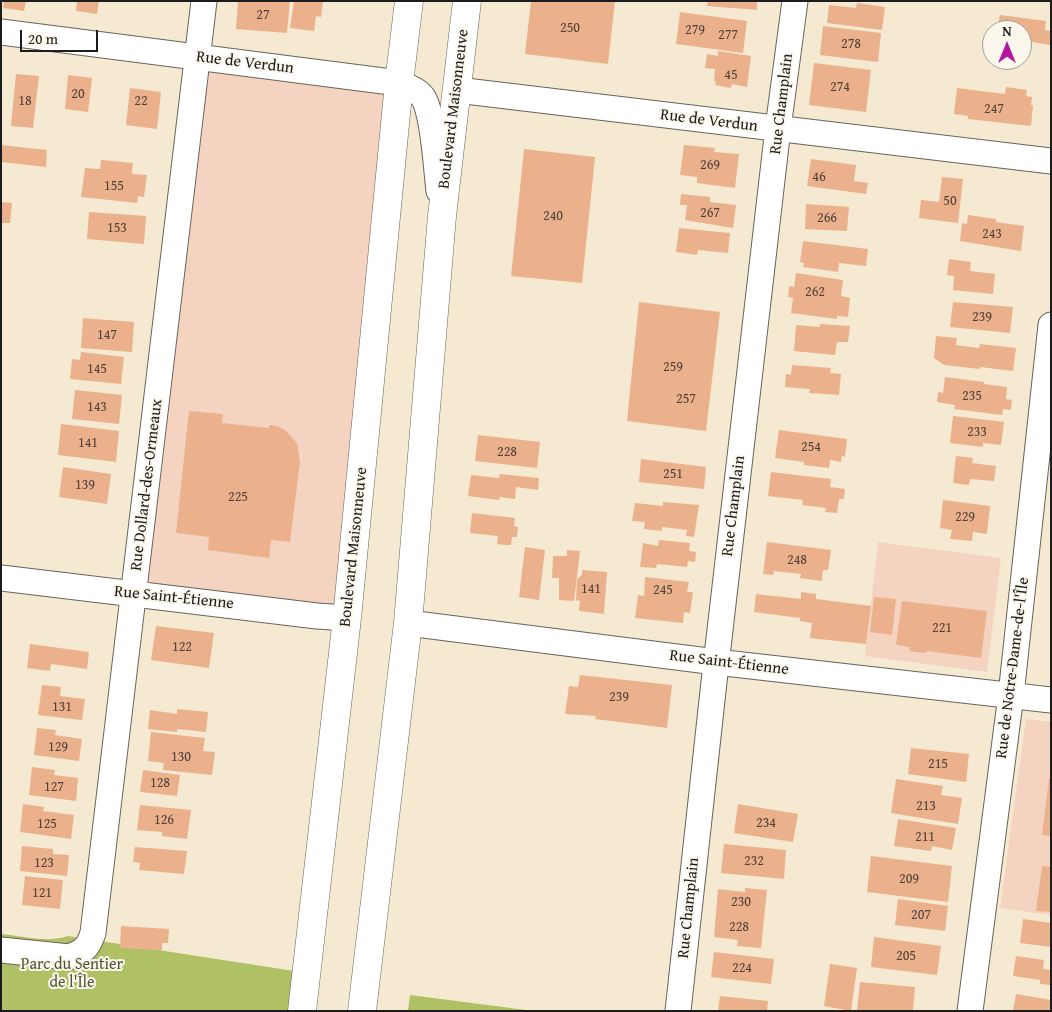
<!DOCTYPE html>
<meta charset="utf-8">
<style>
body{margin:0}
#map{position:relative;width:1052px;height:1012px;overflow:hidden;background:#f5e9d2;font-family:"Gentium Book Plus",serif}
canvas{display:block}
.frame{position:absolute;inset:0;border:2px solid #1c1c1c;pointer-events:none}
.north{position:absolute;left:982px;top:20px;width:50px;height:50px;box-sizing:border-box;background:#fbf7ec;border:1px solid #a29f99;border-radius:50%;rotate:0deg;font-size:14px;font-weight:700;line-height:20px;text-align:center;color:#1c1c1c}
.north::after{content:'';display:block;margin:auto;width:18px;height:22px;background:#b5179e;clip-path:polygon(50% 0,100% 100%,50% 72%,0 100%)}
.scale{position:absolute;left:20px;top:30px;width:78px;height:22px;box-sizing:border-box;border:2px solid #1c1c1c;border-top:0;padding-left:6px;font-size:15px;line-height:18px;white-space:nowrap;color:#1c1c1c;-webkit-text-stroke:4px #fbf7ec;paint-order:stroke}
</style>
<div id="map">
<canvas width="1052" height="1012"></canvas>
<div class="frame"></div>
<div class="north">N</div>
<div class="scale">20 m</div>
</div>
<script>
const ctx = document.querySelector('canvas').getContext('2d');
ctx.lineJoin = 'round';
function fillPath(path, color) {
  ctx.fillStyle = color;
  ctx.fill(path, 'evenodd');
}
function stroke(path, color, width, dash) {
  ctx.strokeStyle = color;
  ctx.lineWidth = width;
  ctx.lineCap = dash ? 'butt' : 'round';
  ctx.setLineDash(dash || []);
  ctx.stroke(path);
}
function label(font, color, halo, rows, align = 'center') {
  ctx.font = font + ' "Gentium Book Plus",serif';
  ctx.lineWidth = 4;
  ctx.setLineDash([]);
  ctx.textBaseline = 'middle';
  ctx.strokeStyle = halo;
  ctx.fillStyle = color;
  for (const [text, x, y, turn = 0] of rows) {
    ctx.save();
    ctx.translate(x, y);
    ctx.rotate((+turn || 0) * Math.PI / 180);
    ctx.textAlign = isNaN(turn) ? turn : align;
    if (halo) ctx.strokeText(text, 0, 0);
    ctx.fillText(text, 0, 0);
    ctx.restore();
  }
}
fillPath(new Path2D(`
 M197,57L399,83L347,618L134,594Z
 M878,542L1001,558L987,672L865,656Z
 M1026,719L1051,722V915L1000,908Z`), '#f5d3c1');
fillPath(new Path2D(`
 M1,934C22,936 47,943 68,936L294,971L289,1011H1Z
 M410,995L534,1011H408Z`), '#afc164');
fillPath(new Path2D(`
 M4,1H26L24,11L3,8Z
 M77,1H99L97,14L76,11Z
 M238,1H290L287,33L236,29Z
 M294,1H323L321,17L316,16L314,31L290,28Z
 M531,1H615L608,64L525,54Z
 M708,1H757V10L707,6Z
 M857,3L885,7L882,30L827,23L829,5L856,8Z
 M680,12L747,21L743,53L676,44Z
 M1000,15L1046,21L1045,30L1051,31L1050,45L1022,40V30H997Z
 M823,26L881,33L878,62L820,55Z
 M718,51L751,56L747,87L732,84L731,88L715,85L716,81H714L715,69L705,68L707,54L718,56Z
 M814,63L871,70L866,112L809,105Z
 M16,74L39,76L33,128L11,126Z
 M68,75L92,78L88,112L65,109Z
 M1006,87L1027,90L1026,96L1032,97L1031,105H1033L1031,126L968,119V116L954,114L957,88L1005,94Z
 M130,88L161,92L157,129L126,125Z
 M1,145L47,150L46,167L1,162Z
 M684,145L715,148L714,152L739,154L735,188L697,183V177L680,175Z
 M524,149L595,157L582,283L511,276Z
 M811,159L856,165L854,181L868,183L866,194L807,186Z
 M101,160L133,163L132,174L147,175L144,197L138,196L137,203L81,197L85,168L100,169Z
 M942,177L963,179L958,223L919,218L921,200L939,202Z
 M681,194L710,197V202L736,205L733,228L685,220L687,205H680Z
 M1,202L12,203L10,223H1Z
 M806,204L849,207L847,231L805,229Z
 M89,212L146,216L144,244L87,239Z
 M968,215L996,219V222L1024,226L1021,251L960,241L962,223L967,224Z
 M679,228L730,233L728,253L698,250L697,255L676,252Z
 M803,241L868,249L866,266L839,263L838,272L803,267L804,263L800,262Z
 M949,259L971,262L970,271L995,274L993,294L953,290L954,276L947,275Z
 M796,273L843,280L841,296L850,298L848,317L837,316V319L791,313L793,298L788,297L789,286L794,287Z
 M639,302L720,312L706,431L627,421Z
 M953,302L1013,307L1010,333L950,327Z
 M83,318L134,322L132,352L81,348Z
 M820,324L850,326L848,342H837L835,355L794,351L796,325L820,327Z
 M936,336L957,338L956,345L979,348L980,344L1016,348L1013,371L980,367V369L944,365L934,358Z
 M81,352L124,357L121,384L70,379L72,359L80,360Z
 M792,365L831,368L830,373L841,374L839,395L809,393L810,389L785,387L786,374L791,375Z
 M945,377L984,382V384L1007,387L1006,399L1012,400L1011,410L1003,409L1002,415L954,409L955,405L937,402L938,392L943,393Z
 M75,390L122,395L119,424L72,419Z
 M189,411L223,414L222,423L269,428V425L277,426L285,430L297,443L300,462L290,542L271,540L269,558L208,550L209,537L176,533Z
 M953,416L1004,422L1001,445L983,443V447L950,443Z
 M61,424L119,431L116,462L58,455Z
 M779,430L847,439L845,457L842,456L841,462L830,460L829,468L804,465V462L775,458Z
 M478,435L540,442L537,468L475,461Z
 M956,456L973,458L972,463L996,466L994,481L970,479L969,485L953,483Z
 M641,459L706,467L704,489L639,482Z
 M63,467L111,474L107,504L59,497Z
 M771,472L831,479L830,487L845,489L844,499H839L837,513L825,512L826,508L802,505L803,500L768,496Z
 M500,474L539,478L538,490L516,487L515,499L500,497L499,500L468,496L471,475L499,478Z
 M943,500L990,506L987,534L973,532L972,541L950,539L952,530L940,528Z
 M663,502L699,505L694,537L686,536L687,530L662,527V531L644,529L645,522L632,521L635,503L663,506Z
 M472,513L515,518L514,526L518,527L517,537H512L511,545H505L497,544L498,536L470,533Z
 M659,540L690,543L689,551L696,552L695,562L688,561L687,567L657,564L656,568L640,567L643,543L658,546Z
 M767,542L831,550L828,570H823L822,581L800,578L801,574L774,571L773,575L763,574Z
 M525,547L545,550L539,600L519,597Z
 M567,550L580,551L574,601L559,600V578H552L553,556H567Z
 M582,570L607,572L604,614L579,611L580,600L576,601L577,579L582,575Z
 M645,577L689,582L687,592H693L690,613L684,612L683,623L635,618L638,595L644,596Z
 M801,592L816,594V599L871,606L866,644L810,638L812,623L800,621V618L754,612L756,594L801,599Z
 M874,597L896,599L892,635L870,632Z
 M902,601L987,611L981,658L927,651L926,653L909,651L910,647L896,645Z
 M156,626L214,633L209,668L151,660Z
 M30,644L89,652L87,669L51,664L50,671L27,668Z
 M580,675L672,685L667,728L595,719L596,716L565,714L569,686L578,687Z
 M42,685L61,687L60,696L85,699L82,720L38,715Z
 M177,709L208,712L206,732L177,729V732L148,729L150,710L177,714Z
 M37,728L56,730L55,735L82,739L79,761L34,755Z
 M151,732L205,738L203,751L215,752L212,775L163,770L164,763L148,761Z
 M911,748L969,754L966,782L908,774Z
 M32,767L55,770L54,775L78,778L76,801L29,795Z
 M143,770L180,775L177,796L140,792Z
 M896,779L943,786L941,795L962,798L958,824L891,813Z
 M1049,779H1051V836L1042,835Z
 M23,804L44,807L43,811L74,815L71,839L20,832Z
 M738,804L798,814L793,842L734,833Z
 M140,805L191,810L187,839L162,836V832L137,830Z
 M898,819L956,828L952,850L932,846L931,851L894,846Z
 M724,844L786,850L784,879L721,873Z
 M22,846L53,849V854L69,855L67,876L20,871Z
 M135,847L187,851L184,874L139,870L140,863L133,862Z
 M871,856L952,866L948,902L867,892Z
 M1042,866L1051,867V912L1036,911Z
 M25,876L63,880L60,909L22,905Z
 M745,888L767,890L761,948L737,946L738,940L714,937L718,889L745,892Z
 M898,899L948,906L945,931L895,925Z
 M1023,919L1051,923V947L1020,943Z
 M121,926L169,929L168,943H162V950L120,948Z
 M874,937L941,946L937,975L871,967Z
 M714,952L774,959L771,984L711,977Z
 M1016,956L1044,960L1043,969L1051,970V985L1040,984V980L1013,976Z
 M830,964L857,968L851,1011L824,1006Z
 M860,982L915,987L913,1011H857Z
 M1016,994L1051,1000V1011H1013Z
 M720,996L768,1001L767,1011H718Z`), '#ebb18c');
const minor = new Path2D(`
 M1,32L399,83C408,87 419,90 424,99C434,118 436,168 439,191
 M457,90L1051,161
 M1,578L317,616L347,618
 M408,623L716,662L1051,700
 M1,950L69,957C84,951 88,948 93,933L204,1
 M678,1011L714,682L778,128L795,1
 M970,1011L1011,695L1051,325`);
const primary = new Path2D(`
 M302,1011L347,618L399,83L409,1
 M362,1011L408,623L442,216L467,1`);
stroke(minor, '#68645c', 27);
stroke(primary, '#68645c', 29);
stroke(minor, '#fff', 25);
stroke(primary, '#fff', 28);
label('14px', '#504138', null, [
 ["27",263,15],
 ["250",570,28],
 ["279",695,30],
 ["277",728,35],
 ["278",851,44],
 ["45",731,75],
 ["274",840,87],
 ["20",78,94],
 ["18",25,101],
 ["22",141,101],
 ["247",994,109],
 ["269",710,165],
 ["46",819,177],
 ["155",114,186],
 ["50",950,201],
 ["267",710,213],
 ["240",553,216],
 ["266",827,218],
 ["153",117,228],
 ["243",992,234],
 ["262",815,292],
 ["239",982,317],
 ["147",107,335],
 ["259",673,367],
 ["145",97,369],
 ["235",972,396],
 ["257",686,399],
 ["143",97,407],
 ["233",977,432],
 ["141",88,443],
 ["254",811,447],
 ["228",507,452],
 ["251",673,474],
 ["139",85,485],
 ["225",238,497],
 ["229",965,517],
 ["248",797,560],
 ["141",591,589],
 ["245",663,590],
 ["221",942,628],
 ["122",182,647],
 ["239",619,697],
 ["131",62,707],
 ["129",58,747],
 ["130",181,757],
 ["215",938,764],
 ["128",160,783],
 ["127",54,787],
 ["213",926,806],
 ["126",164,820],
 ["234",766,823],
 ["125",47,824],
 ["211",925,837],
 ["232",754,861],
 ["123",44,863],
 ["209",909,879],
 ["121",42,893],
 ["230",741,902],
 ["207",921,915],
 ["228",739,927],
 ["205",906,956],
 ["224",742,968]
]);
label('16px', '#1c1c1c', '#fbf7ec', [
 ["Rue de Verdun",245,63,7],
 ["Rue Champlain",782,104,-83],
 ["Boulevard Maisonneuve",454,109,-83],
 ["Rue de Verdun",709,121,7],
 ["Rue Dollard-des-Ormeaux",147,485,-83],
 ["Rue Champlain",734,506,-83],
 ["Boulevard Maisonneuve",354,547,-84],
 ["Rue Saint-Étienne",174,598,6],
 ["Rue Saint-Étienne",729,663,7],
 ["Rue de Notre-Dame-de-l'Île",1013,668,-83],
 ["Rue Champlain",689,908,-84]
]);
label('16px', '#4f5635', '#fbf7ec', [
 ["Parc du Sentier",72,965],
 ["de l'Île",72,983]
]);
</script>
